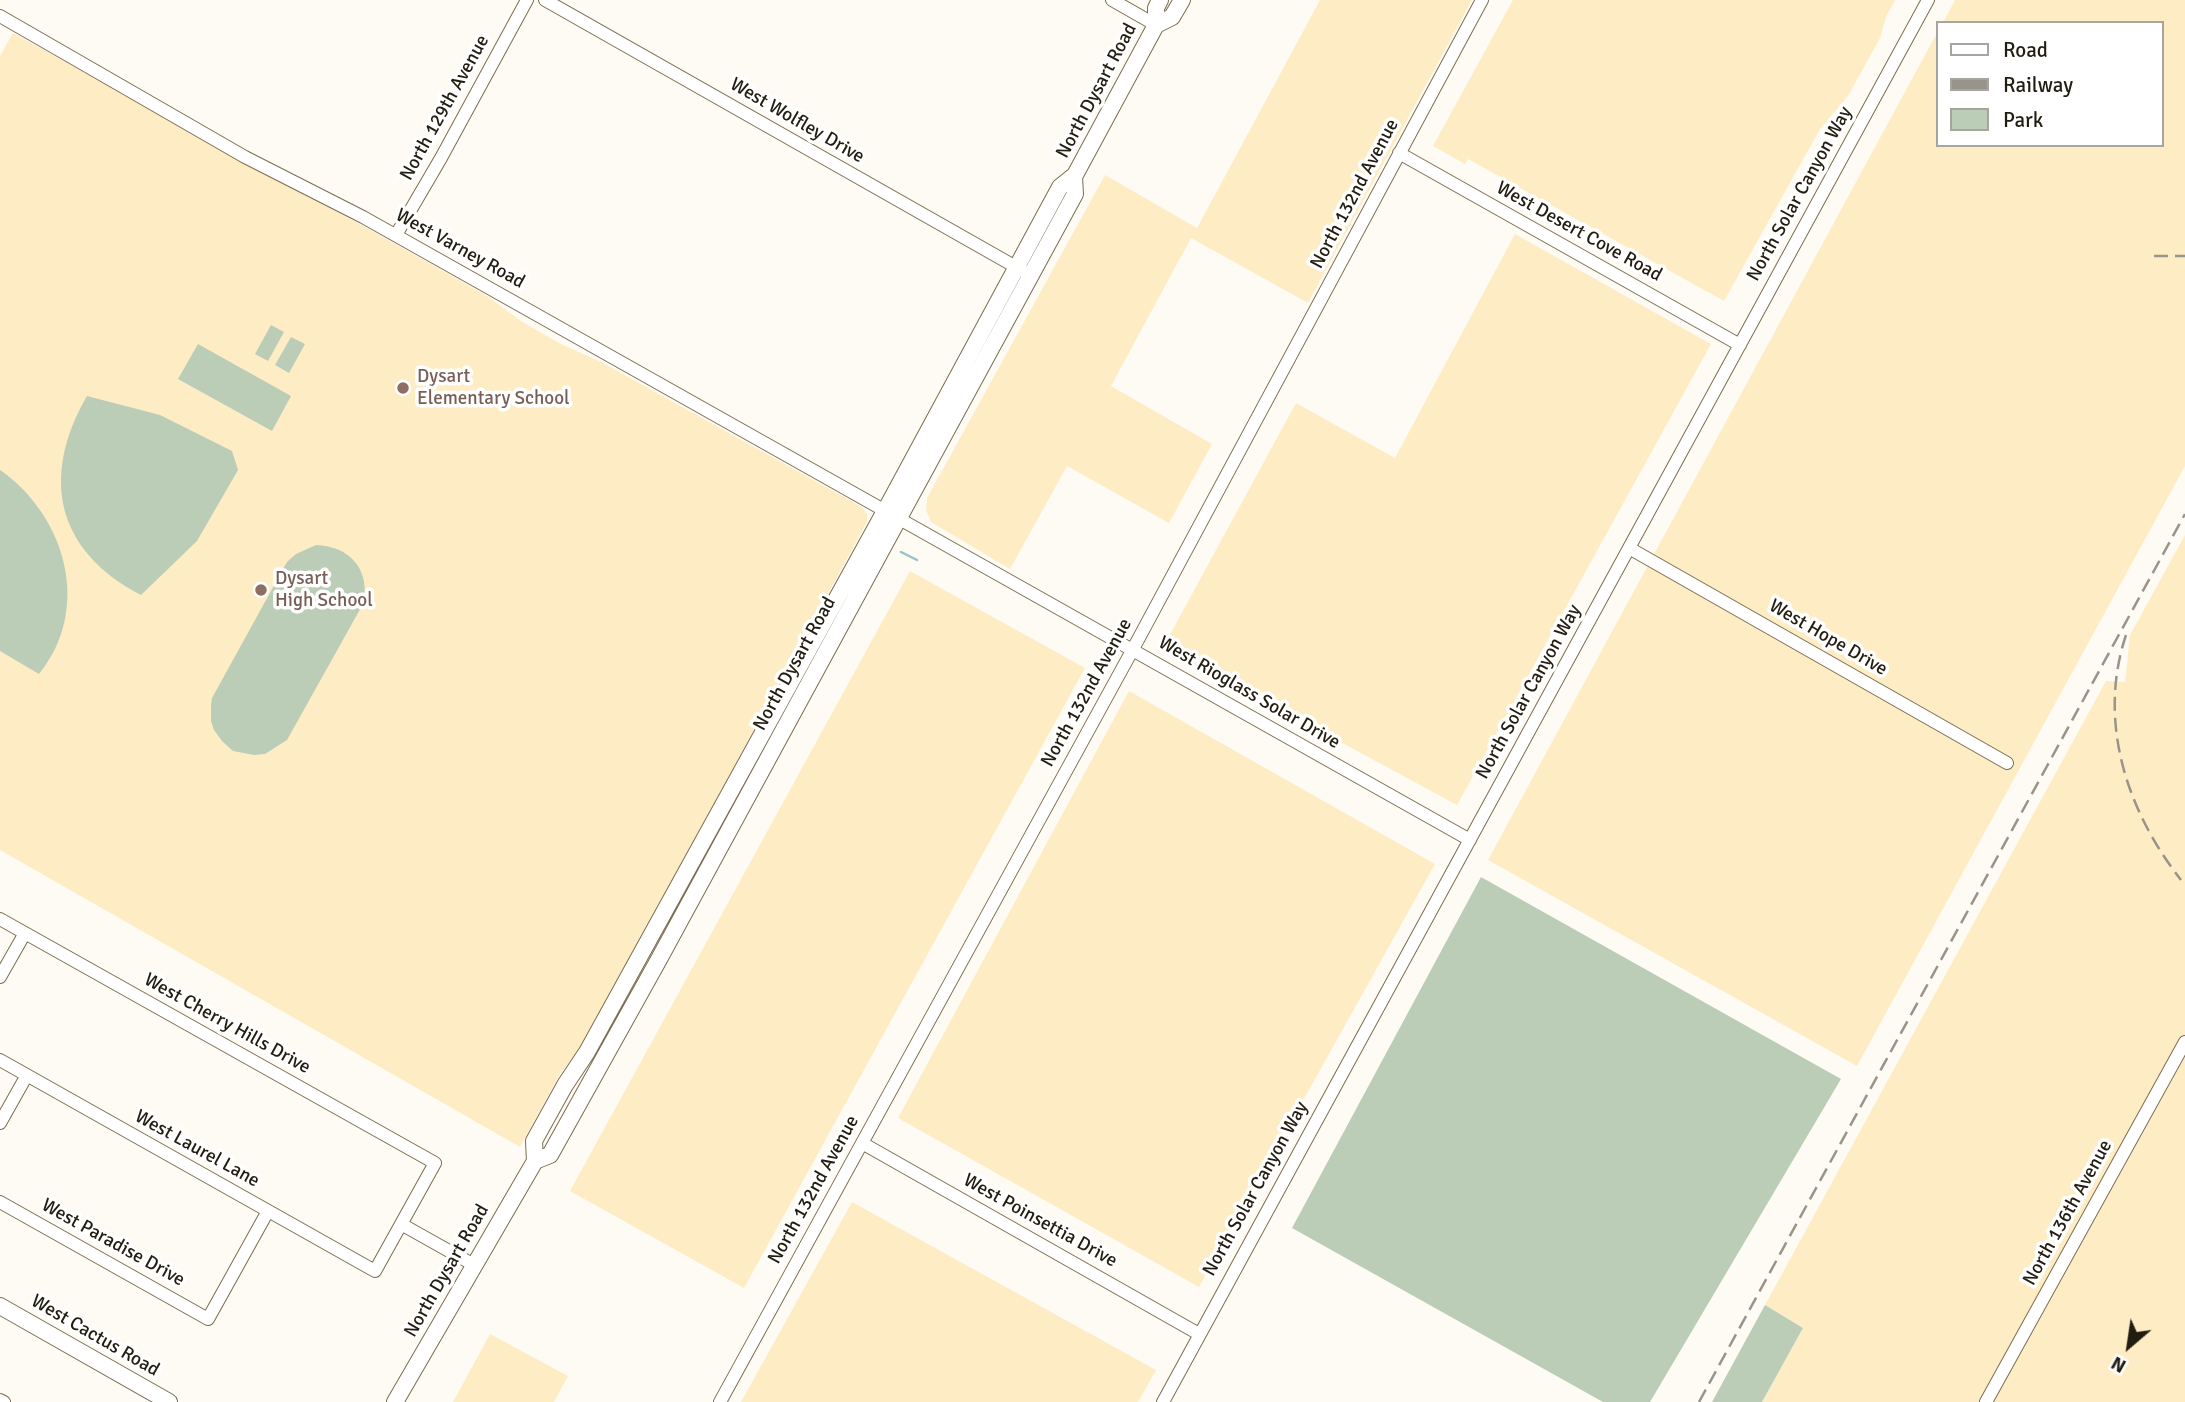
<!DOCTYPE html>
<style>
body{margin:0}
#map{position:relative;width:2185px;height:1402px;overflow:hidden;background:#fefbf4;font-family:Signika,sans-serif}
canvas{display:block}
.legend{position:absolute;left:1936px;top:21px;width:228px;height:126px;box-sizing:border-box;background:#fff;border:2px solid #a7a5a0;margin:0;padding:9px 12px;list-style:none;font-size:21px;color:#221d11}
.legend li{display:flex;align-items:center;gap:14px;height:35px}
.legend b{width:35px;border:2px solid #a7a5a0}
.north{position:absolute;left:2094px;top:1311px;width:70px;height:70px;-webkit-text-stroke:5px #fff;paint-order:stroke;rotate:209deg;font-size:19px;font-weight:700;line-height:28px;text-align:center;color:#221d11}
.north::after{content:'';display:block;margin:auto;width:24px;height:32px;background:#221d11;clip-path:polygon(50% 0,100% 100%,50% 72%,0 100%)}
</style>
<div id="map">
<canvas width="2185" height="1402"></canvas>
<ul class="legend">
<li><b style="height:9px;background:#fff"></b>Road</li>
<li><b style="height:9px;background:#98948b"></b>Railway</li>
<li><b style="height:19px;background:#bbcdb7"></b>Park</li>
</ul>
<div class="north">N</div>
</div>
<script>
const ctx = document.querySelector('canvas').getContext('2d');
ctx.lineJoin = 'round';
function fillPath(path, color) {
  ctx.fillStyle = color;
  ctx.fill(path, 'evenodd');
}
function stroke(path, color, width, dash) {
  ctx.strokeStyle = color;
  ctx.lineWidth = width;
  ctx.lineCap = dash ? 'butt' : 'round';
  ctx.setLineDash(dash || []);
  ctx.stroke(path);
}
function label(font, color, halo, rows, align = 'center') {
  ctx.font = font + ' Signika,sans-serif';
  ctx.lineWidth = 7;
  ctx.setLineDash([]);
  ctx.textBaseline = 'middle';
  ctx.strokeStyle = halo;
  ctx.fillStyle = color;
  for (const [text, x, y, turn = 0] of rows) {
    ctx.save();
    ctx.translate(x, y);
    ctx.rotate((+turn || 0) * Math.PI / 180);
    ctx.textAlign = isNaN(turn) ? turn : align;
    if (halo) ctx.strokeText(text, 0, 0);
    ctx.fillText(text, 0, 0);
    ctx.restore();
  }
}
fillPath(new Path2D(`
 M1320,0H1472L1308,303L1191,238L1111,386L1212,444L1169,523L1067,466L1010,569L931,522L926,510L927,498L1105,175L1197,228Z
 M1513,0H1895L1886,17L1880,38L1848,96L1820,129L1724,301L1468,159L1465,164L1433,146Z
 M1955,0H2185V466L1857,1066L1488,860L1938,31V145H2162V23H1943Z
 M13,33L374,232L487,296L521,321L559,343L605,364L862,507L867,514V522L583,1044L560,1074L520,1147L0,850V56Z
 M1515,234L1711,344L1457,805L1194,663L1198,656L1167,640L1296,403L1395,458Z
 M2185,535V1402H1762L1803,1328L1765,1305L2106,681L2125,682L2130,635Z
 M910,571L1085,668L744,1288L570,1191Z
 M1129,691L1435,864L1199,1287L898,1118Z
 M852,1202L1156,1370L1138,1402H741Z
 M490,1334L568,1376L554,1402H453Z`), '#feecc5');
fillPath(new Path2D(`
 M271,325L284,332L268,361L255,354Z
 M291,337L305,344L289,373L275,365Z
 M198,344L291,396L272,431L178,379Z
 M87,396L160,415L232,451L238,470L197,541L141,595C56,551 40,477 87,396Z
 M0,470C65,515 93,608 39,674L0,651Z
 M316,545C350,546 371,570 363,604L287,740L265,754L254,755L233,751L222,741L214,730L211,721V705L212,698L287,562L296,554Z
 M1481,877L1841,1079L1650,1402H1603L1292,1228Z
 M1765,1305L1803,1328L1762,1402H1712Z`), '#bbcdb7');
stroke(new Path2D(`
 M901,552L917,560`), '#9ac0cb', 2.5);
const minor = new Path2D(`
 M545,0L1023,271
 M1112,0L1156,25
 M0,16L245,157L363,217L1470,840
 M1399,153L1740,345
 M396,235L441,158L527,0
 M1629,548L2007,763
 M0,919L435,1163L375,1271L0,1060
 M0,977L25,933
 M0,1123L27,1075
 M862,1143L1199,1334
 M0,1202L208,1319L268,1211
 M401,1224L474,1265
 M0,1400L4,1402
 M720,1402L1133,649L1482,0
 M1163,1402L1928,0
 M1986,1402L2185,1042`);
const major = new Path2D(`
 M1156,25L1172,17L1182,0
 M535,1161L550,1155L658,961L1075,194L1074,177
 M0,1306L169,1402
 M395,1402L535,1161L534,1141L565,1085L587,1052L885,511L1060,187L1075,175L1156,25V8L1160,0`);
stroke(minor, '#7a6d51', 14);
stroke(major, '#7a6d51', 18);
stroke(minor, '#fff', 12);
stroke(major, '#fff', 16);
stroke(new Path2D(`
 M2154,256H2185
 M2126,635C2097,722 2127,811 2181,880
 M1699,1402L2185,514`), '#98948b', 2.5, [14, 7]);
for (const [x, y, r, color] of [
 [403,388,7,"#8d6e63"],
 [261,590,7,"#8d6e63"]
]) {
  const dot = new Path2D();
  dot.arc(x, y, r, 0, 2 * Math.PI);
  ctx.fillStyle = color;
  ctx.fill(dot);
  stroke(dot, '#fff', 2.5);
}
label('19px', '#221d11', '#fff', [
 ["North Dysart Road",1097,91,-62],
 ["North 129th Avenue",445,108,-61],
 ["West Wolfley Drive",797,121,30],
 ["North 132nd Avenue",1355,194,-62],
 ["North Solar Canyon Way",1800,194,-61],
 ["West Desert Cove Road",1579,232,29],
 ["West Varney Road",460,249,29],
 ["West Hope Drive",1828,638,30],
 ["North Dysart Road",795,664,-61],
 ["North Solar Canyon Way",1529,692,-61],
 ["North 132nd Avenue",1087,693,-61],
 ["West Rioglass Solar Drive",1249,693,30],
 ["West Cherry Hills Drive",227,1024,29],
 ["West Laurel Lane",197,1149,29],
 ["North Solar Canyon Way",1256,1189,-61],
 ["North 132nd Avenue",814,1190,-61],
 ["North 136th Avenue",2068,1213,-61],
 ["West Poinsettia Drive",1040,1221,29],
 ["West Paradise Drive",113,1243,29],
 ["North Dysart Road",447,1271,-60],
 ["West Cactus Road",95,1336,30]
]);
label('19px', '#785e54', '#fff', [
 ["Dysart",417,377],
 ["Elementary School",417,399],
 ["Dysart",275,579],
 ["High School",275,601]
], 'left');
</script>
